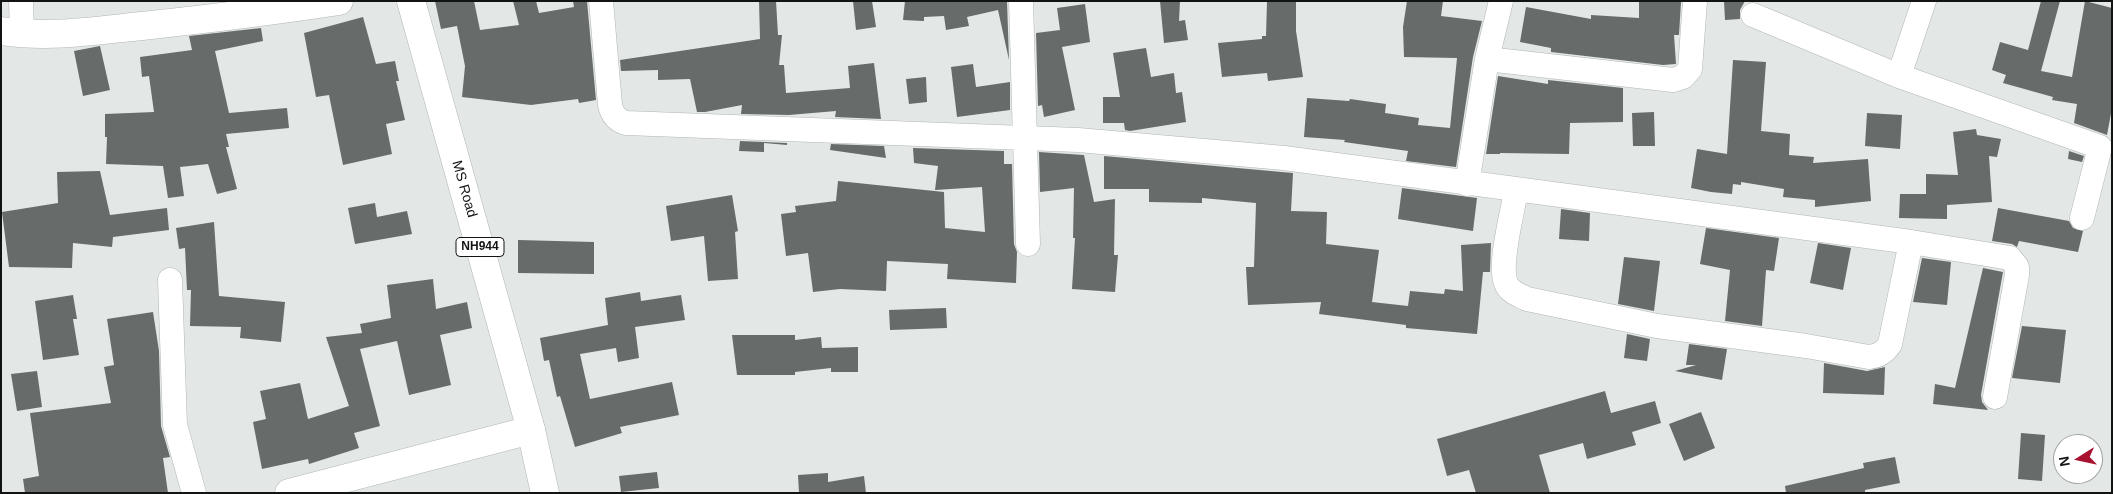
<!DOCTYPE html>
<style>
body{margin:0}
#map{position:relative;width:2113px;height:494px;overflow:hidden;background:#e3e8e6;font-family:Arial,sans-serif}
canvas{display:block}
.frame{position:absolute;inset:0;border:2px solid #121413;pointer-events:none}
.north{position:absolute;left:2053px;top:434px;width:50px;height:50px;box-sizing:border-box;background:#fff;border:1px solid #a0a1a1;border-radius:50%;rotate:260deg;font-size:14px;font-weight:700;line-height:20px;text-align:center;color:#121413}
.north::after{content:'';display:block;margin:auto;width:18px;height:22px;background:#a91131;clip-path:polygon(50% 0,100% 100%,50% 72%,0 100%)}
</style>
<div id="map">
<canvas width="2113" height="494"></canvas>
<div class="frame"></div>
<div class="north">N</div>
</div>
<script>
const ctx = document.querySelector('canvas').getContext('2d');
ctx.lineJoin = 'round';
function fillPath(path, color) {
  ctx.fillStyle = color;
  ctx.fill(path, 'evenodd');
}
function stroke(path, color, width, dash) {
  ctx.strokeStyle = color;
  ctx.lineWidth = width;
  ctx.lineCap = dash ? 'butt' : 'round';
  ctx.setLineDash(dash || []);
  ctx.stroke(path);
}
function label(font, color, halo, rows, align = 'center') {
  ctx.font = font + ' Arial,sans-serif';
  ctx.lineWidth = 4;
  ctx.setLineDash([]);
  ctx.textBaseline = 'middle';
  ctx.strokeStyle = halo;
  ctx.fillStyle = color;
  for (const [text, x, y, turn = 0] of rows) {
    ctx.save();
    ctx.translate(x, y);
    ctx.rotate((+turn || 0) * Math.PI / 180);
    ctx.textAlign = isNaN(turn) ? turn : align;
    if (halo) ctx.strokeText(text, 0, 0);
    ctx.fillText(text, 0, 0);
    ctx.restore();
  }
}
fillPath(new Path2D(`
 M435,1H474L480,30L519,25L513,1H536L539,13L574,7L573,1H587L596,100L579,103L578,99L531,105L462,97L465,66L457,26L441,29Z
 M759,1H776L778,35H782L779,65H784L786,93L850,88L848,66L874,63L881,119L835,117L836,111L789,115L741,114L742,105L705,112H697L690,79L658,80V70L621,71L620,60L760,39Z
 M853,1H872L876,27L856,30Z
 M905,1H1007L1009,60L998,10L967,17L969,26L946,30L944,16L924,17V21L903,20Z
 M1160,1H1180L1179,21L1185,20L1188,40L1164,43Z
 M1267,1H1296V31L1303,77L1268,81L1267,73L1222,77L1218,43L1262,39V36H1266Z
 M1407,1H1443L1441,16L1482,21L1473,57L1456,167L1406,161L1408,151L1344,142L1345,140L1304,137L1307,98L1349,101L1350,99L1386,104L1385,113L1419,118L1418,125L1450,128L1457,58L1404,57L1403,27Z
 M1639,1L1681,2L1679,35H1674L1676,64L1663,65L1551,52V48L1520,42L1526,7L1591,19V15L1639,18Z
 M1724,1H1745L1740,10V19L1725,20Z
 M2041,1H2060L2041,71L2072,77L2085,1L2112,8V108L2107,135L2074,123L2077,104L2052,100L2053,97L2003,83L2006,75L1992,70L2000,42L2028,50Z
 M1085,4L1090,42L1062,47L1075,110L1044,117L1042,105L1038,106L1036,33L1060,30L1057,8Z
 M363,17L376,64L395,61L399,81H396L405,120L386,124L392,154L343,165L329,95L316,97L304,33Z
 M261,28L263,41L215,51L229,113L287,108L289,128L226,134L229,147H226L237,189L217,194L208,164L180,167L184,196L168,198L163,166L106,164L107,137H105V114L154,112L149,76L142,77L140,57L192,50L189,36Z
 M100,46L110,90L83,96L74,51Z
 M1146,48L1151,77L1174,73L1176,93L1182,92L1186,122L1130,131L1125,130L1124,123H1103V97H1120L1113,53Z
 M1733,60L1766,62L1761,131L1790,134L1789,155L1814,157L1813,163L1868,159L1871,201L1815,207V200L1783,197L1784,189L1741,182V185L1733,184L1732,194L1711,192L1691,188L1697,149L1727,154Z
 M973,64L976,87L1010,82V110L957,117L951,67Z
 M1498,76L1548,84V80L1623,88V122L1570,123L1569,154L1500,153V154H1486Z
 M926,77L927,102L909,104L906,79Z
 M1654,112L1655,146H1633L1632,113Z
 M1867,113L1902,115L1900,149L1865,146Z
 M1976,129L1977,135L2001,139L1997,157L1989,156L1992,202L1947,205V219L1899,218L1900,194H1926V174L1958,175L1953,132Z
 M740,141L787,143V145L764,143V152L739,151Z
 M831,144L884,146L886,158L830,150Z
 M913,148L1004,151V164H1012L1014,244L1017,252L1016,283L947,279L948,264L887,261L886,291L840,289L813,292L808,253L786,256L781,214L796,212L795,206L836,201L838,181L944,192L945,228L985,232L982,187L935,190L938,166L914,163Z
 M2069,151L2084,156L2082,162L2068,159Z
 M1039,152L1084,155L1094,202L1115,199L1114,255H1118L1115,292L1072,289L1075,238H1073L1074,188L1040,192Z
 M1104,156L1293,173L1291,211L1327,212L1326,244L1379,250L1372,302L1408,306L1410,291L1444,294L1445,289L1463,291L1461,245L1491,243L1490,272H1483L1477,334L1406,328V325L1319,314L1321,302L1248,305L1246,267H1254L1256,203L1202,198V203L1149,202V189H1104Z
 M100,171L110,215L167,208L169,230L113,237L112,247L73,243L72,268L9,267L2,212L58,203L57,172Z
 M1402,188L1477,198L1473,231L1398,219Z
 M732,195L738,231L735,232L738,279L708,281L704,236L671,241L666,206Z
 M375,203L377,217L407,211L412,234L355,244L348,208Z
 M1998,208L2069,221L2073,228L2083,231L2078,252L2019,241L2017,247L2012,244L1992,241Z
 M1561,209L1590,213L1589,241L1559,239Z
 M214,222L219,296L285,302L281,342L240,338L241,327L190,326L191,290H187L185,248L179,249L176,228Z
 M1706,228L1779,238L1774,271L1766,270L1762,326L1725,321L1730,270L1700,264Z
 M518,240L594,242V274L518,273Z
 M1818,243L1851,248L1843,290L1810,283Z
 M1624,257L1660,261L1654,311L1618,304Z
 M1922,258L1951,262L1947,305L1913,302Z
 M1983,268L2003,272L1981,395L1982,402L1988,410L1933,404L1935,384L1955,388Z
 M433,279L436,309L467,302L472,328L440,335L451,385L409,395L397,341L360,349L380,426L354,433L359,448L309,464L308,459L262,469L253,422L266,419L260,391L300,383L308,419L349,406L326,337L362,333L360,324L391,318L387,285Z
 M640,292L641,301L681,295L685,320L635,327L639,358L618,362L616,348L580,354L590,399L672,382L679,415L620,427L622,433L575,447L560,396L557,397L549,360L544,361L540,338L608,325L605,298Z
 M73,295L77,319H73L79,355L43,360L35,301Z
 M946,308L947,328L890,330L889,310Z
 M153,312L159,351L161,426L170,457L163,458L168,493H25L23,479L39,476L30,413L111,403L104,367L114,365L107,319Z
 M2022,326L2066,330L2060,383L2012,378Z
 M1627,334L1650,339L1647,361L1624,358Z
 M732,335H795V340L821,337L822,348L858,347V372H831V368L795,372V375H737Z
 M1689,344L1727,349L1722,380L1675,371L1696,365H1686Z
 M1824,363L1867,371L1885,367L1884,395L1823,393Z
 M37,371L42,407L17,411L11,374Z
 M1605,391L1611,413L1655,401L1661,423L1632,432L1636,445L1587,459L1583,443L1539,455L1550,493H1476L1469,470L1447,476L1437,439Z
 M1701,412L1715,448L1684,461L1669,424Z
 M2021,433L2045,435L2042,481L2018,479Z
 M1895,457L1900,483L1865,490V493H1786L1785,486L1864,468L1863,463Z
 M657,472L659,488L621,492L619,476Z
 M828,473V482L864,476L866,493H799L798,475Z`), '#676b69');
const minor = new Path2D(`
 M21,1L22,34
 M601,1L610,105C612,114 616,120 626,123L1078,140L1284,158L1911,242L2010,258L2017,267V275L1995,397
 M1021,1L1028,244
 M1753,15L1899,76L1924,1
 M1487,59L1673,80L1683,77L1690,69L1695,1
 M1899,76L2100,147L2082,218
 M1467,184L1487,59L1501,1
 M1516,190C1513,212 1498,264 1506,283C1509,292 1519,295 1527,299L1657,326L1806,346L1869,357C1879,356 1885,352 1890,344L1911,242
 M170,280L175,425L194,493`);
const tertiary = new Path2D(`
 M1,31C48,38 95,31 142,26C208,19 273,11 339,1
 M289,493L531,430`);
const trunk = new Path2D(`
 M411,1L531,430L545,493`);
stroke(minor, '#b1b6b4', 25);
stroke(tertiary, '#b1b6b4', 29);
stroke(trunk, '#b1b6b4', 29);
stroke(minor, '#fff', 24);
stroke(tertiary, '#fff', 28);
stroke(trunk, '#fff', 28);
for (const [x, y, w] of [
 [480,247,48]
]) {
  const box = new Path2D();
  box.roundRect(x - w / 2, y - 9.5, w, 19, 4);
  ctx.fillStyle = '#fff';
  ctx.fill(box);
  stroke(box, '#121413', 1);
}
label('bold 12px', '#121413', null, [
 ["NH944",480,247]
]);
label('14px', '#121413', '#fff', [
 ["MS Road",464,189,74]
]);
</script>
